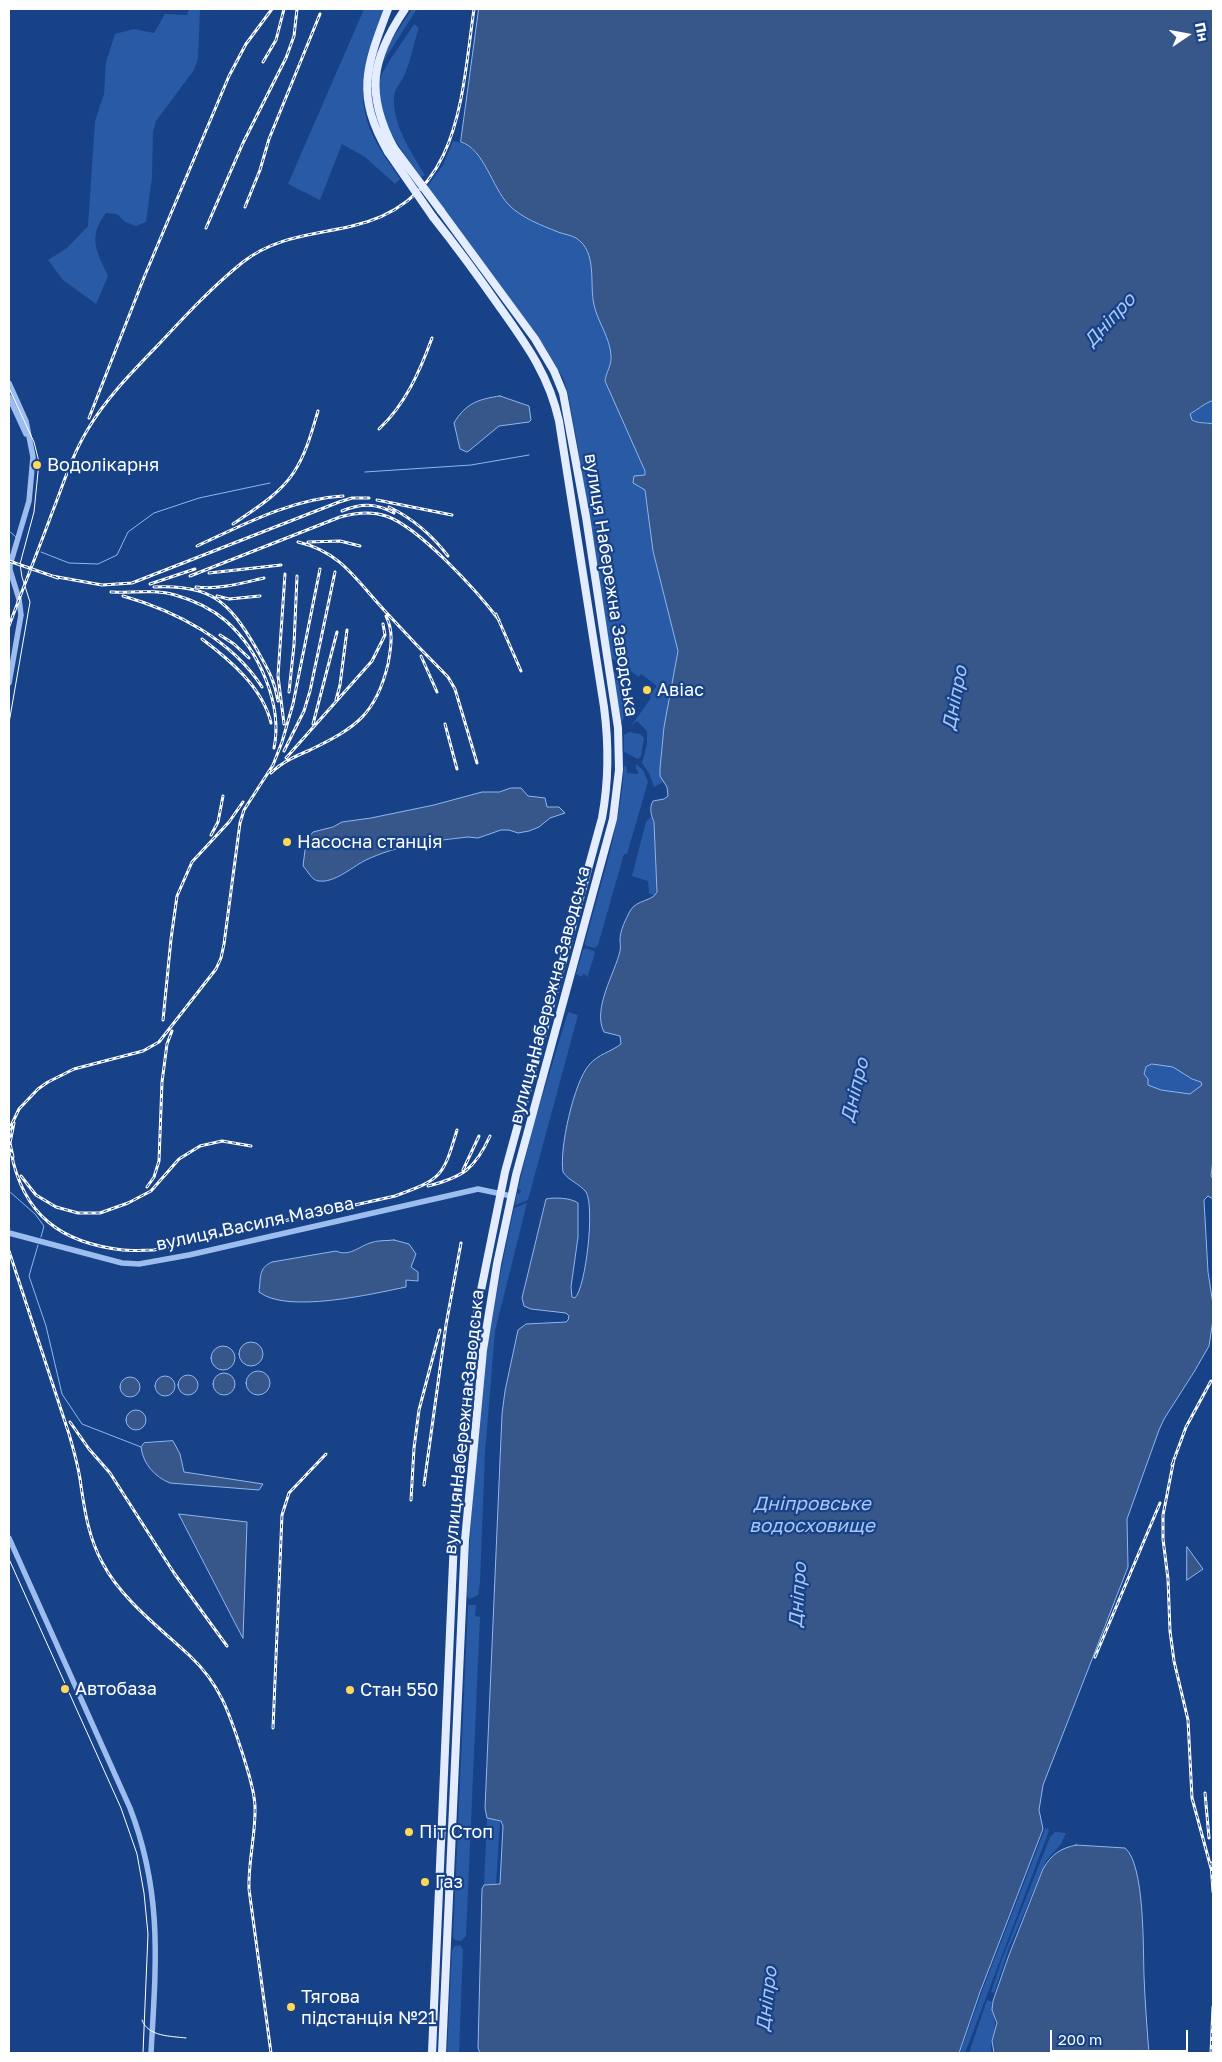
<!DOCTYPE html>
<meta charset="utf-8">
<style>
body{margin:0}
#map{position:relative;width:1222px;height:2062px;overflow:hidden;background:#174287;font-family:"Golos Text",sans-serif}
canvas{display:block}
.frame{position:absolute;inset:0;border:10px solid #fff;pointer-events:none}
.north{position:absolute;left:1162px;top:10px;width:50px;height:50px;-webkit-text-stroke:4px #174287;paint-order:stroke;rotate:78deg;font-size:14px;font-weight:700;line-height:20px;text-align:center;color:#fff}
.north::after{content:'';display:block;margin:auto;width:18px;height:22px;background:#fff;clip-path:polygon(50% 0,100% 100%,50% 72%,0 100%)}
.scale{position:absolute;left:1050px;top:2030px;width:138px;height:22px;box-sizing:border-box;border:2px solid #fff;border-top:0;padding-left:6px;font-size:15px;line-height:18px;white-space:nowrap;color:#fff;-webkit-text-stroke:4px #174287;paint-order:stroke}
</style>
<div id="map">
<canvas width="1222" height="2062"></canvas>
<div class="frame"></div>
<div class="north">Пн</div>
<div class="scale">200 m</div>
</div>
<script>
const ctx = document.querySelector('canvas').getContext('2d');
ctx.lineJoin = 'round';
function fillPath(path, color) {
  ctx.fillStyle = color;
  ctx.fill(path, 'evenodd');
}
function stroke(path, color, width, dash) {
  ctx.strokeStyle = color;
  ctx.lineWidth = width;
  ctx.lineCap = dash ? 'butt' : 'round';
  ctx.setLineDash(dash || []);
  ctx.stroke(path);
}
function label(font, color, halo, rows, align = 'center') {
  ctx.font = font + ' "Golos Text",sans-serif';
  ctx.lineWidth = 4.5;
  ctx.setLineDash([]);
  ctx.textBaseline = 'middle';
  ctx.strokeStyle = halo;
  ctx.fillStyle = color;
  for (const [text, x, y, turn = 0] of rows) {
    ctx.save();
    ctx.translate(x, y);
    ctx.rotate((+turn || 0) * Math.PI / 180);
    ctx.textAlign = isNaN(turn) ? turn : align;
    if (halo) ctx.strokeText(text, 0, 0);
    ctx.fillText(text, 0, 0);
    ctx.restore();
  }
}
fillPath(new Path2D(`
 M189,9H200L198,59L194,70L156,121L153,132L152,177L146,222L136,226L125,222L117,214L106,213C87,237 97,252 108,276L96,304L63,280L48,260L67,248L88,226L95,121L104,94L106,62L115,34L134,29L154,33L165,14L187,15Z
 M364,9H384C368,51 352,92 373,136C380,151 391,165 400,179L395,184L365,157L342,144L320,200L288,184Z
 M412,9H417L383,62L390,42Z
 M414,24L419,28C413,44 411,61 404,76C401,83 394,89 394,97C392,124 411,152 425,175L421,177C403,152 372,114 380,80C382,69 407,36 414,24Z
 M453,141C485,145 489,184 508,204C521,218 541,225 558,232C564,234 571,235 576,238C598,252 589,284 594,305C598,323 610,337 611,356C612,365 606,372 606,381L645,471V475L634,476L633,483L645,490L653,551L678,651L662,741L660,768L663,782L654,787L649,773L642,763L647,744V731L637,721L631,726L651,698L649,695L657,686L641,674L639,677L611,658L577,442L568,394L563,378L544,346L427,187L443,165Z
 M1211,401L1213,402V424C1205,422 1199,424 1192,420L1190,414Z
 M613,671L620,678L625,716L621,723Z
 M629,732L640,734L644,738L641,756L638,759L624,752V735Z
 M636,764L643,770L648,782L627,854H624L598,945L595,948L586,946L585,943C600,885 621,826 624,766H626L627,773L638,774V771L636,769Z
 M651,816L654,822C654,835 658,889 655,896L649,893L648,881L632,876L646,822Z
 M585,948L594,951L595,953L587,978L586,975L583,974L582,977L576,974L583,950Z
 M568,1012L578,1015L528,1200L515,1205L517,1193L520,1194L521,1190L518,1189L533,1127Z
 M1152,1064L1173,1067L1192,1079L1201,1082L1202,1085L1190,1094L1161,1090L1147,1085L1144,1074L1146,1067Z
 M527,1203L495,1331L485,1453L480,1582L478,1595L470,1599L467,1596C471,1514 476,1431 487,1350C494,1302 504,1255 514,1208Z
 M468,1605H476L475,1616L480,1617L466,1936L461,1941L455,1940L453,1937Z
 M487,1818L500,1821L496,1885H484Z
 M1048,1828L1049,1831L965,2053H960L984,1986L1045,1829Z
 M1055,1832L1066,1833L1061,1844L1046,1861L1009,1948L994,1993L991,1992L1002,1959L1050,1837Z
 M460,1945L463,1949L459,2053H447L452,1950L455,1946Z
 M987,2000L992,2002C991,2010 995,2017 995,2026C994,2036 989,2043 992,2053H969Z`), '#295aa5');
const water = new Path2D(`
 M479,9H1213V402L1211,401C1204,404 1197,410 1190,414L1192,420C1199,424 1205,422 1213,424V1160L1211,1176L1213,1179V1199L1208,1196L1204,1200L1208,1272L1213,1304V1320L1209,1346L1194,1372L1164,1419L1159,1430L1127,1519L1128,1567L1043,1785L1039,1810L1043,1829L980,1992L959,2053H480L478,2048L482,1889L484,1885L500,1884L503,1826L501,1821L487,1818L485,1808L502,1414L505,1391L518,1330L526,1324L566,1322L568,1320L569,1316L566,1313L531,1309L524,1306L522,1298L546,1199C555,1197 571,1198 578,1203V1237L571,1287L572,1297L575,1298C586,1287 595,1206 586,1192C580,1184 569,1181 563,1172C559,1149 574,1082 589,1065C598,1054 611,1052 621,1044L620,1036L604,1032C592,1009 615,973 620,951C621,947 620,944 620,940C620,930 626,919 630,911C637,899 652,902 657,892L654,822C651,815 649,808 653,801L664,799L668,796L667,787L660,776V768L664,727L678,651L653,551L645,490L633,483L634,476L645,475V471L605,381C606,372 612,365 611,356C610,337 598,323 594,305C589,284 598,252 576,238C571,235 563,234 558,232C541,225 521,218 508,204C492,187 484,149 461,142ZM1152,1064L1173,1067L1192,1079L1201,1082L1202,1085L1190,1094L1161,1090L1148,1085V1079L1144,1074L1146,1067Z
 M500,396L529,406L531,420L529,422L499,426L470,450L467,452L460,449L454,423C465,404 478,399 500,396Z
 M511,788H521L528,796L545,798L547,807H559L565,813L550,818L539,827L529,831L518,833L509,830H501L478,838L468,837C433,841 396,845 364,861C351,868 334,883 319,881C312,881 308,871 303,866L305,850L309,845L308,838L313,832L333,827L342,822L371,818L434,805L482,792H499Z
 M394,1240L409,1244L416,1254L411,1267L418,1272V1281L406,1280V1287C372,1294 287,1314 259,1292C261,1278 258,1268 272,1262L336,1251C349,1257 358,1247 370,1243C377,1240 386,1241 394,1240Z
 M239 1354a12 12 0 1 1 24 0a12 12 0 1 1-24 0Z
 M211 1358a12 12 0 1 1 24 0a12 12 0 1 1-24 0Z
 M246 1383a12 12 0 1 1 24 0a12 12 0 1 1-24 0Z
 M213 1384a11 11 0 1 1 22 0a11 11 0 1 1-22 0Z
 M178 1385a10 10 0 1 1 20 0a10 10 0 1 1-20 0Z
 M155 1386a10 10 0 1 1 20 0a10 10 0 1 1-20 0Z
 M120 1387a10 10 0 1 1 20 0a10 10 0 1 1-20 0Z
 M126 1420a10 10 0 1 1 20 0a10 10 0 1 1-20 0Z
 M173,1441L180,1454L184,1472L263,1484L259,1490L170,1483C155,1477 143,1464 141,1447L144,1443Z
 M179,1514L247,1522L243,1638Z
 M1187,1547L1203,1569L1187,1580Z
 M1076,1845L1125,1848C1145,1864 1143,1950 1144,1976C1145,2002 1147,2028 1149,2053H994L992,2041L997,2023L992,2010L993,2001L1009,1955L1043,1869C1052,1854 1059,1849 1076,1845Z`);
fillPath(water, '#37568a');
stroke(water, '#8fb7f0', 1);
stroke(new Path2D(`
 M365,472L471,465L529,455
 M9,531L16,537
 M41,552L69,563L98,564L117,555L128,532L154,513L199,498L270,483
 M9,1191L35,1214L44,1226L41,1237
 M38,1245L29,1276L46,1326L62,1394L82,1424L141,1447`), '#8fb7f0', 1);
stroke(new Path2D(`
 M9,383L26,421L33,457L29,501L10,565V570L19,599L21,615L9,683
 M9,397L26,434
 M9,1233L122,1263L139,1264L189,1255L478,1189L511,1196
 M9,1538L130,1808C163,1894 156,1964 151,2053`), '#9dbdee', 5.5);
stroke(new Path2D(`
 M394,148C365,94 371,59 405,9
 M388,152C355,95 366,67 388,9
 M441,211L535,339L554,371L563,393L586,517L618,728L619,770L613,819L516,1175L497,1264L483,1350L465,1540L442,2053
 M432,2053L454,1539L461,1450L478,1305L505,1172L602,818C609,780 609,745 604,707L559,421C549,375 526,344 499,306C478,276 456,246 433,217`), '#e3edff', 8);
stroke(new Path2D(`
 M9,388L34,442L39,462L34,512L20,564L22,577L30,602L9,723
 M9,1559L121,1808L137,1854L144,1893L148,1934L143,2053
 M142,2020C148,2037 171,2036 186,2038`), '#fff', 1);
const rail = new Path2D(`
 M263,62L276,40L284,9
 M245,207L260,170L269,139L320,14
 M206,228L243,143L286,58L294,36L297,9
 M89,418L145,275L229,76L246,44L272,9
 M379,429C405,405 420,371 432,338
 M377,500L452,515
 M389,507C414,519 432,535 448,556
 M342,511C361,503 376,503 394,513
 M233,524C255,509 280,494 294,472C306,454 312,431 318,411
 M298,542C341,552 356,580 384,610C405,633 426,655 448,677L455,689L477,763
 M308,542L340,541L360,546
 M197,546C243,525 291,499 343,496
 M9,561L58,578
 M209,573L281,565
 M52,576L102,585L132,583L339,502L352,498H369
 M190,576L340,517C355,513 371,511 386,516C419,527 477,591 499,620
 M150,584L195,569
 M154,587C210,584 229,601 256,648C267,668 274,678 278,701
 M196,587C219,590 242,583 264,578
 M111,592C132,593 155,589 175,595C193,600 212,609 226,621C259,650 283,705 274,748
 M123,596C176,611 232,640 262,687
 M217,596L229,599L260,596
 M496,614L521,671
 M9,626C23,588 38,551 52,513C63,485 72,455 88,429C107,397 134,370 160,343C186,315 213,286 243,262C276,236 314,235 352,226C461,202 461,98 474,9
 M220,635L234,644L249,658
 M202,639C230,660 263,688 271,723
 M421,656L437,692
 M289,692L294,645L297,576
 M336,700L340,685L347,630
 M284,724L278,676L285,574
 M313,724L337,632
 M445,724L457,769
 M284,751L304,711L310,691L335,572
 M286,758L372,661L385,635L383,624
 M271,773C282,762 296,756 310,750C355,728 376,715 388,664C391,647 394,632 386,616
 M211,835L218,822L223,796
 M163,1020L171,939L177,896L192,862L229,822L243,802
 M9,1130L19,1109L38,1089L48,1082L74,1069L143,1051L159,1042L216,969L221,958L224,944L240,823L244,810L273,765L282,742L293,704L320,569
 M11,1152C23,1215 61,1243 123,1250C133,1251 144,1250 154,1250L395,1196C442,1179 443,1177 457,1130
 M13,1157L10,1143L14,1123
 M463,1170L479,1136
 M21,1176L36,1195L56,1207L78,1213H100L128,1203L151,1191L179,1159L200,1146L222,1141L251,1146
 M428,1186C463,1177 475,1169 490,1136
 M147,1187L154,1177L159,1161L162,1082L167,1044L172,1031
 M9,1251L69,1434C74,1451 79,1468 81,1486C85,1513 89,1538 102,1562C121,1599 160,1628 190,1656C221,1685 230,1715 243,1755C248,1772 254,1788 255,1806C256,1834 248,1861 249,1889L271,2053
 M70,1422L89,1449L110,1473L174,1573L227,1646
 M1174,1459L1163,1515V1539L1168,1579L1170,1631L1174,1661L1188,1720L1192,1798L1211,1868
 M1172,1465L1186,1427L1211,1381
 M424,1485L446,1325L461,1243
 M411,1500L414,1448L419,1410L440,1330
 M1095,1657L1160,1503
 M273,1728L282,1515L289,1493L326,1454
 M1205,1793L1209,1838
 M1211,1863L1213,1892
 M1211,2053L1213,2007`);
stroke(rail, '#fff', 3);
stroke(rail, '#174287', 1, [4]);
stroke(new Path2D(`
 M394,148L441,211
 M388,152L433,217`), '#e3edff', 8);
for (const [x, y, r, color] of [
 [37,465,5,"#ffd859"],
 [647,690,5,"#ffd859"],
 [287,842,5,"#ffd859"],
 [65,1689,5,"#ffd859"],
 [350,1690,5,"#ffd859"],
 [409,1832,5,"#ffd859"],
 [425,1882,5,"#ffd859"],
 [291,2007,5,"#ffd859"]
]) {
  const dot = new Path2D();
  dot.arc(x, y, r, 0, 2 * Math.PI);
  ctx.fillStyle = color;
  ctx.fill(dot);
  stroke(dot, '#174287', 2);
}
label('18px', '#fff', '#174287', [
 ["Водолікарня",47,465],
 ["Авіас",657,690],
 ["Насосна станція",297,842],
 ["Автобаза",75,1689],
 ["Стан 550",360,1690],
 ["Піт Стоп",419,1832],
 ["Газ",435,1882],
 ["Тягова",301,1997],
 ["пiдстанцiя №21",301,2018]
], 'left');
label('18px', '#fff', '#174287', [
 ["вулиця Набережна Заводська",611,585,81],
 ["вулиця Набережна Заводська",550,995,-75],
 ["вулиця Василя Мазова",255,1224,-12],
 ["вулиця Набережна Заводська",464,1422,-84]
]);
label('italic 19px', '#a8c7f5', '#174287', [
 ["Дніпро",1110,320,-47],
 ["Дніпро",955,698,-79],
 ["Дніпро",855,1090,-76],
 ["Дніпровське",812,1504],
 ["водосховище",812,1526],
 ["Дніпро",798,1595,-86],
 ["Дніпро",767,1999,-83]
]);
</script>
